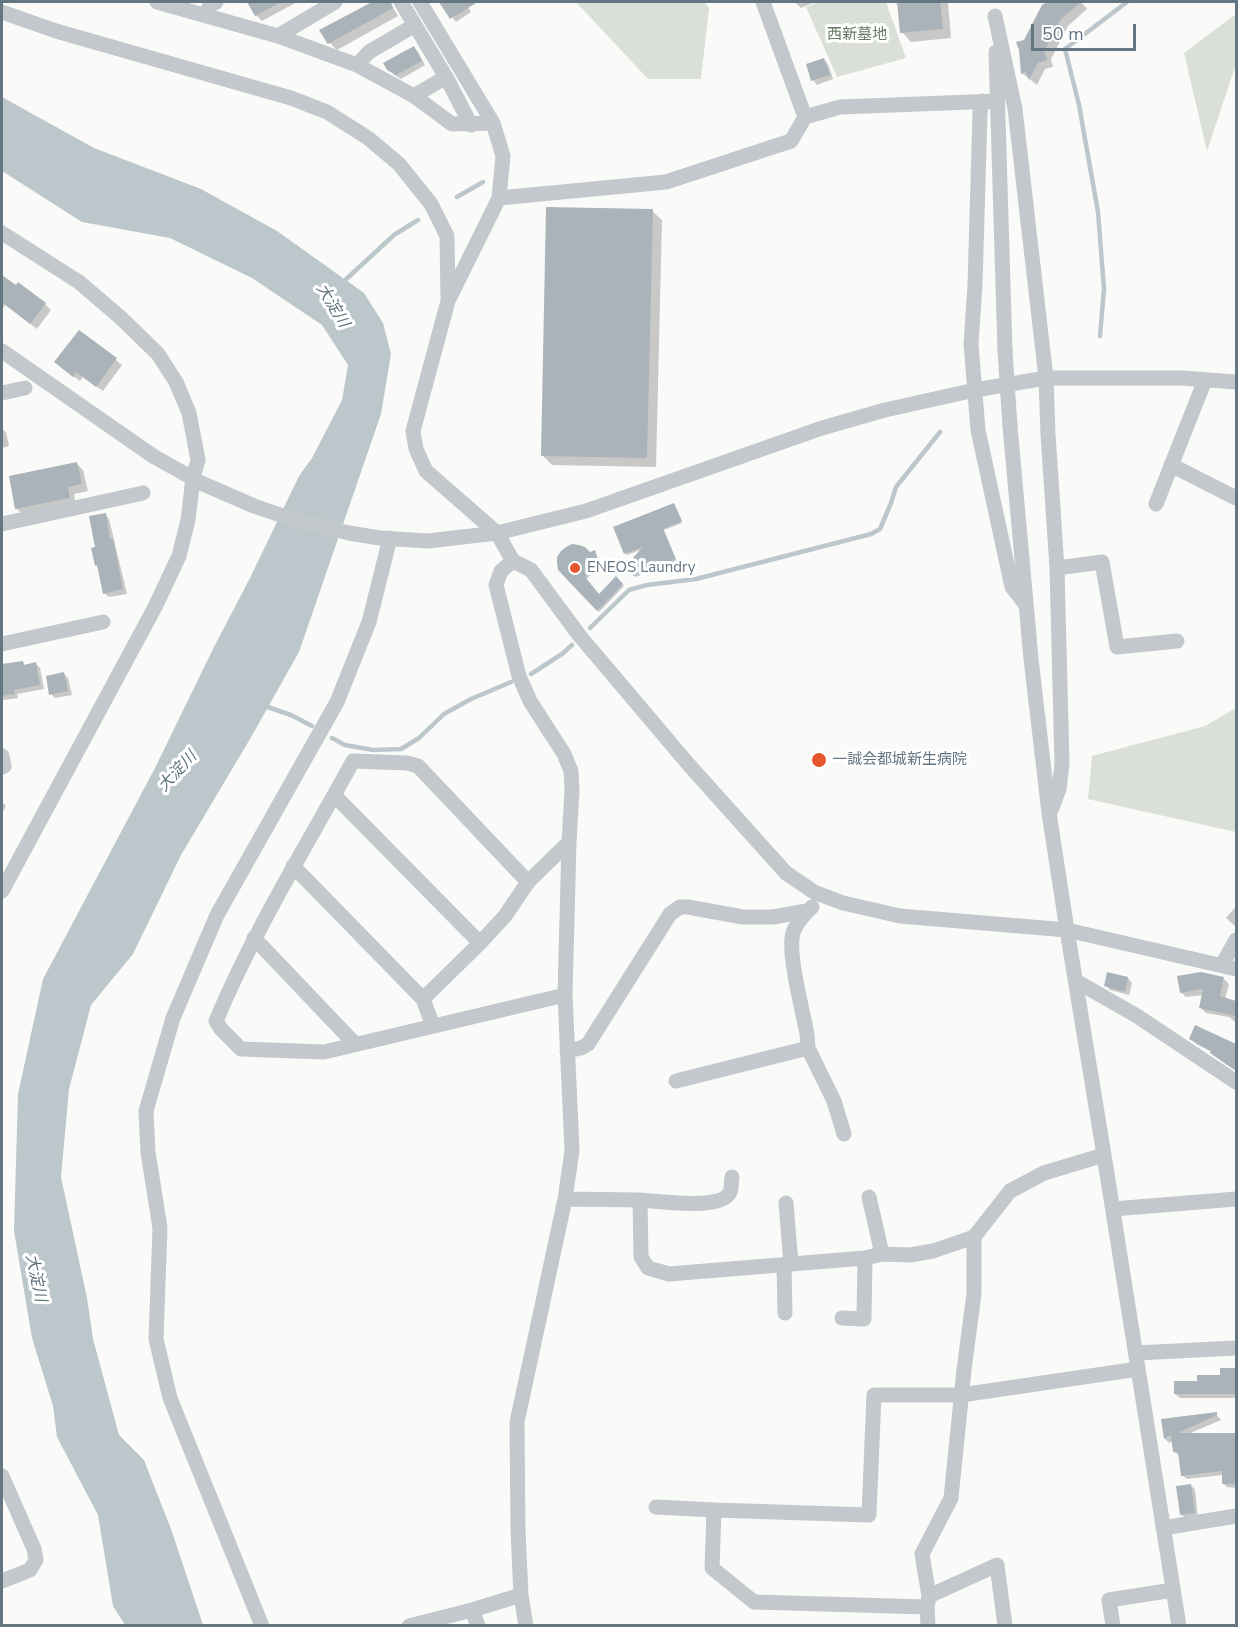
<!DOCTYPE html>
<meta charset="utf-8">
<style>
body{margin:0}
#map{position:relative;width:1238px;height:1627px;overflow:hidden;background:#fafaf8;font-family:"Nunito Sans",sans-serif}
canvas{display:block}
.frame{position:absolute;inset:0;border:3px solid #657683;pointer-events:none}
.scale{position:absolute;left:1031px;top:24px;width:105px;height:27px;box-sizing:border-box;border:3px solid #657683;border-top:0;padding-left:8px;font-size:18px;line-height:21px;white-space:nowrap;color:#657683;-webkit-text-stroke:4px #fff;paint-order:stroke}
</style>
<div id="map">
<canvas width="1238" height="1627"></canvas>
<div class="frame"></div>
<div class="scale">50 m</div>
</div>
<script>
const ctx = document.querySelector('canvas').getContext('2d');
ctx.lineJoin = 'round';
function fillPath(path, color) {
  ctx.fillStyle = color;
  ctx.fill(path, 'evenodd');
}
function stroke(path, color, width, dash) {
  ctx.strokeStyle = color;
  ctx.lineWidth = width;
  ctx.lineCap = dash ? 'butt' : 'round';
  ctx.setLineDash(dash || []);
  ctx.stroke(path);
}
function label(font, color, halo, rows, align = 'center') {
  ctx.font = font + ' "Nunito Sans","Noto Sans JP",sans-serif';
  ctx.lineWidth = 6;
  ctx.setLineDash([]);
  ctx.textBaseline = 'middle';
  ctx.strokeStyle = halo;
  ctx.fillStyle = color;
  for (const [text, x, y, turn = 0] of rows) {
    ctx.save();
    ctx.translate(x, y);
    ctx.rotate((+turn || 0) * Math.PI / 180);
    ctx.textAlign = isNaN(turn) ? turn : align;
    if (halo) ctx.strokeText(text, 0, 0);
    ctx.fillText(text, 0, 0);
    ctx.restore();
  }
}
fillPath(new Path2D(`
 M576,2H705L709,8L701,79H648Z
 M817,2H886L906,58L837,77L806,7Z
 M1236,14V64L1207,151L1184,53Z
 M1236,708V832L1088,799L1092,756L1205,726Z`), '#dadfd7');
fillPath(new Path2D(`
 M2,97L94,148L201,189L277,231L364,293L383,323L391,354L381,414L299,652L250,739L181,855L133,954L91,1005L69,1089L61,1177L87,1298L93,1339L119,1435L144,1460L171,1529L203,1625H125L113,1606L98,1515L57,1437L53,1406L32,1338L14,1231L18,1094L43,979L155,768L214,647L250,578L299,476L312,458L342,400L348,365L322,325L252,278L170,238L82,222L2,171Z`), '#bbc7cb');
fillPath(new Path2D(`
 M249,2H297L262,21L256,15Z
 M375,2H390L398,16L337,50L330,43L322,31Z
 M441,2H465L471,12L456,22Z
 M795,2H815L801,8Z
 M895,2H948L951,38L911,42L902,32L899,6Z
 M1049,2H1081L1087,9L1068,26L1051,59L1053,67L1045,69L1037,85L1023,74L1020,49L1043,6Z
 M414,48L418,52L425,65L401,79L394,75L389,69Z
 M824,60L828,64L833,79L817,85L813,80Z
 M652,211L662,220L656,467L552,465L543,456Z
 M2,277L45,304L51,310L37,329L5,305L3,308L2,307Z
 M116,360L122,365L103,391L83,377L80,381L62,368Z
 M2,429L6,432L9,446L2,448Z
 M76,463L83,470L88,491L74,494L76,505L24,516L17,509L10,477Z
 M674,505L682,523L664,530L676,561L636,577L634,575L643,549L627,555L626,553Z
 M105,514L109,519L127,594L109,597L104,593L99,568L96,565L97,548Z
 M589,554H596L600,565L594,567L592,573L586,580L599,596L616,578L624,586L599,612L559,569Z
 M23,663L26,666L36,664L40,668L44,689L17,694L18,698L4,700L2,698V666Z
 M64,674L68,678L72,695L55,698L51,694Z
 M2,802L6,806L2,813V801Z
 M1236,906V927L1226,918Z
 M1201,974L1224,979L1229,984L1225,999L1236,1003V1023L1229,1017L1206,1013L1201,1008L1203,995L1186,997L1181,992Z
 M1128,978L1132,983L1129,995L1110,990L1106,985Z
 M1191,1039L1226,1040L1236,1046V1071L1212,1052L1196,1044Z
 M1221,1369L1236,1370V1398H1180L1175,1394L1199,1383L1221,1376Z
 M1216,1414L1221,1420L1188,1434L1236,1435V1488L1227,1487L1223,1483V1475L1187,1479L1182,1475L1180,1456L1174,1452L1173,1441L1169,1443L1165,1439Z
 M1191,1485L1195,1490L1198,1517L1186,1519L1182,1515Z`), '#0003');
stroke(new Path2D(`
 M457,197L483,182
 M342,283L394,235L418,220
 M1100,336L1104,289L1098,212L1079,105L1065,49L1127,2
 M590,628L629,590L647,585L696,579L871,534L880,529L891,503L896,487L940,432
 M531,674L562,654L572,645
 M262,705L291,715L312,726
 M332,738L345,745L373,750L401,749L419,738L444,714L471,699L511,682`), '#bbc7cb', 4.5);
fillPath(new Path2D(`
 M247,2H281L255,16Z
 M372,2H391L393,8L328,44L327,43L319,30Z
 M439,2H478L450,19Z
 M897,2H940L943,29L900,33Z
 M1047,2H1081L1061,19L1044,51L1047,60L1038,63L1029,80L1026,72L1021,74L1019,50L1016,42L1024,40L1042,5Z
 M414,46L422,61L396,75L387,70L383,63Z
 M824,58L830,75L811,81L806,64Z
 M546,207L653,209L647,458L541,456Z
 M2,275L16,285L18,282L46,303L30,324L2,302Z
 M79,330L117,358L96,387L76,372L73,377L54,362Z
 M77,462L82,484L68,487L70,498L15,509L9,476Z
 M674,503L682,521L663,529L676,559L633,576L628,563L643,547L624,554L613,527Z
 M106,513L110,539H113L123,589L103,594L97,565L95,566L91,548L95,547L89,516Z
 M572,544L579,545L585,547L590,552L595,550L599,563L593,565L591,571L585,577L599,594L616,576L623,584L597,611L558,570L557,563V557L561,551L566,547Z
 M23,661L24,665L36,662L40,685L14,690L15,694L2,696V664Z
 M64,672L68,691L49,695L46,676Z
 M1107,972L1128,977L1125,992L1104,986Z
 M1201,972L1224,977L1220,996L1236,1001V1016L1199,1008L1203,989L1180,993L1177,976Z
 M1195,1025L1236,1044V1071L1210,1053L1211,1051L1189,1039Z
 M1220,1368H1236V1394H1174V1381H1197V1375H1220Z
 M1217,1412V1415L1178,1433H1236V1484H1222V1471L1181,1476L1178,1452H1173L1171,1436L1164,1439L1161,1419Z
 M1191,1484L1195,1513L1180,1515L1176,1486Z`), '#aab3b9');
stroke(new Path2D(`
 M157,2L278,36L357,65L414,96L452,124L493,123
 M401,2L446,77L471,125
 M420,2L493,123L503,156L499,198L448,301L413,431L416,449L426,471L497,533L513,561L531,570L579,635L689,765L786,873L814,892L843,903L900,916L1067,930L1236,969
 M763,2L805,117
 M2,12L56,31L291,98L327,112L368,138L399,164L431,204L447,236L448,298
 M204,14L212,4L216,2
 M995,16L1015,109L1046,378L1048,434L1057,568L1062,764L1059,789L1051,810
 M278,36L335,2
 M996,52L1005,351
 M357,65L369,52L415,25
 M414,96L446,77
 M982,101L980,113L975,285L971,344L978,430L1012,587L1026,605
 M499,198L666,182L791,141L805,117L840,107L997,101
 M2,233L79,282L121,318L158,354L176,382L189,413L198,460L193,478L188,520L179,556L155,607L2,891
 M2,351L153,456L201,483L254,506L292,519L349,533L380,538L428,541L497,533L586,511L822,428L885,410L975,390L1046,378H1182L1236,382
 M2,393L25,388
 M1010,426L1031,659L1049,813L1067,930L1104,1155L1179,1626
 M1171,465L1236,498
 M1156,504L1205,380
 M2,524L143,493
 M513,561L501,571L496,585L519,676L530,701L564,754L571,771L572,791L569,842L565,995L572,1151L565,1199L517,1422L518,1531L521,1595L526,1626
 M1057,568L1102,562L1117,647L1177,641
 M2,644L103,622
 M2,756L4,766L2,767
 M334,795L480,943
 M293,866L423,999L433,1026
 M528,882L418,766L407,763L353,761C306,847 254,930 216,1021L221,1029L241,1049L324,1052L565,995
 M812,907C805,913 795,925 793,933C787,952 803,1012 807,1034L808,1048L834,1101L844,1134
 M254,938L355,1044
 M1222,965L1236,940
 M1076,981L1137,1016L1236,1082
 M423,999L480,943L505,916L528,882L569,842
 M567,1051L581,1048L588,1044L670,914L680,907H688L743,917H773L807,911
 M676,1081L808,1048
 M869,1197L882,1254
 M565,1199L640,1200L641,1257L648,1268L669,1274L865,1258L882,1254L910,1255L933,1251L974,1237L1010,1191L1044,1173L1104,1155
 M640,1200C658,1201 722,1211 730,1192C732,1188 731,1181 732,1177
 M786,1203L791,1264
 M1113,1209L1236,1199
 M784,1265L785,1313
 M842,1318L864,1319L865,1258
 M1136,1353L1236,1348
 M2,1476L34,1549L36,1560L30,1570L2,1581
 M656,1507L714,1510
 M1163,1528L1236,1516
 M929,1596L997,1565L1005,1626
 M927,1607L754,1602L712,1568L714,1510L869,1515L874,1395H961L1138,1369
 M472,1610L478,1626
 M262,1626L170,1398L156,1339L160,1228L148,1152L146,1111L173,1018L217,915L337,702L369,622L390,538
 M409,1626L472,1610L521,1595
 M928,1626L927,1607L929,1596L922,1554L951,1498L964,1370L974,1294V1237
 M1113,1626L1109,1600L1173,1590`), '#c3c8cc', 15);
stroke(new Path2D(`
 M1005,351L1010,426`), '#c3c8cc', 15);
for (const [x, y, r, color] of [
 [575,568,6,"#e4572e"],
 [819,760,8,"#e4572e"]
]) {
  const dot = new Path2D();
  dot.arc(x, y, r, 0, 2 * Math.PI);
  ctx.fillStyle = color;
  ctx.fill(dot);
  stroke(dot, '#fff', 2);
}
label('15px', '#687a64', '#fff', [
 ["西新墓地",857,35]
]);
label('15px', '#657683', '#fff', [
 ["ENEOS Laundry",587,568],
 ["一誠会都城新生病院",832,760]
], 'left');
label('italic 16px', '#60757c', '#fff', [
 ["大淀川",332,306,59],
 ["大淀川",178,772,-47],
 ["大淀川",35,1278,78]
]);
</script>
